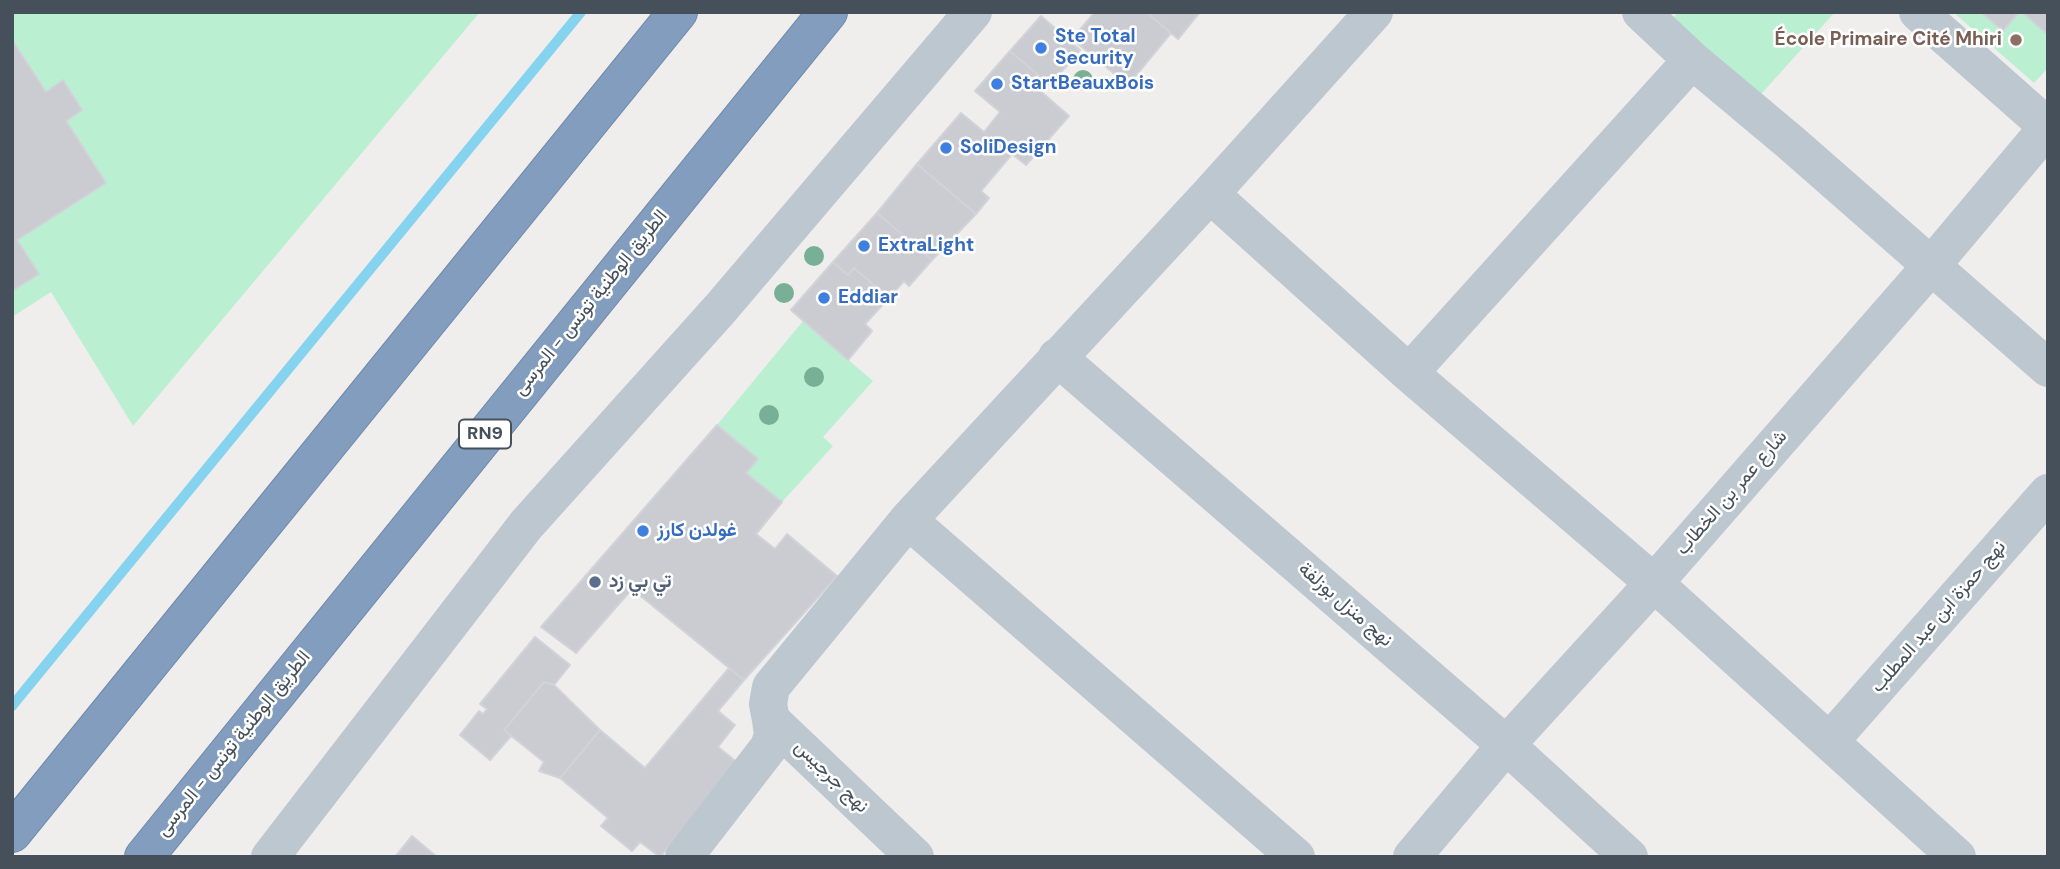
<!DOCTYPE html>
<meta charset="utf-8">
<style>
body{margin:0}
#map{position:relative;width:2060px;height:869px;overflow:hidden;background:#f0eded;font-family:"DM Sans",sans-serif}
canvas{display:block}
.frame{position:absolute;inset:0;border:14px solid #45505b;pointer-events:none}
</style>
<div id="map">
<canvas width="2060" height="869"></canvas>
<div class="frame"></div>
</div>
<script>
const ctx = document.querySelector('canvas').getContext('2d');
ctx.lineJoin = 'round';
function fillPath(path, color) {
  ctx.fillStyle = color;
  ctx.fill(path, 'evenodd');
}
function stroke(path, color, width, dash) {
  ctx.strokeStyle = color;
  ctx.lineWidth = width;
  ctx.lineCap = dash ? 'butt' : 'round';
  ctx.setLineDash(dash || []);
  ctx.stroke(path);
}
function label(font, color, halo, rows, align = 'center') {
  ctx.font = font + ' "DM Sans",Vazirmatn,sans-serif';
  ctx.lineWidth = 5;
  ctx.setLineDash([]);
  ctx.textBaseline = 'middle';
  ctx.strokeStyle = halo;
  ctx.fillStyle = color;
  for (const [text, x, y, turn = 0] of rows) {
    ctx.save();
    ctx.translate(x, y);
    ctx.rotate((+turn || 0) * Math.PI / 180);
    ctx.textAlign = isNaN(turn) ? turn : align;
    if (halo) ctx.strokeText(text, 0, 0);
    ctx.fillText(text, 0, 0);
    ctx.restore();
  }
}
fillPath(new Path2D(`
 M12,12H480L133,426L51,292L12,317L17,240L66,121L82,110L63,81L46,92L12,40Z
 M1678,12H1835L1754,102L1667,25Z
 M1953,12H2048V68L2034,83Z
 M803,321L873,381L823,437L833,446L782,502L746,473L757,459L717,425Z`), '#baf0d1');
stroke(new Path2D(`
 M12,706L581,12`), '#85d3ee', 10);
const building = new Path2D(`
 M1095,12H1146L1171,33L1128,85L1072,39Z
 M1146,12H1200L1178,39Z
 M1981,12H2019L2003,31Z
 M2022,12H2048V31L2046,33Z
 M1041,16L1080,50L1050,85L1010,51Z
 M12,40L46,92L63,80L82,110L66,121L106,183L17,240L39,274L12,291Z
 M1010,51L1037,74L1030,82L1069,116L1026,165L1012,154L981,191L989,198L976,214L917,164L961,113L984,132L1000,112L975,91Z
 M917,164L976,214L932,260L877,213Z
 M877,213L932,260L909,286L904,281L889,298L854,268L848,275L833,262Z
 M833,262L848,275L854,268L889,298L865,324L872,331L848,360L791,310Z
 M717,425L758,459L746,473L782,502L756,534L775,549L787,534L837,576L744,680L632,589L576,653L541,627Z
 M535,637L570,665L554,685L544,682L504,730L511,736L490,760L460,735L479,711L483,714L487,709L480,704Z
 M729,668L744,680L718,711L735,725L718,747L738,763L660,857L640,842L632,851L601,826L608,818L560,778L600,730L645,768Z
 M544,682L554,685L600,730L560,778L539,771L544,762L504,730Z
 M412,836L437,857H395Z`);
fillPath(building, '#caccd2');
stroke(building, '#d1d3d9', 2);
const highway = new Path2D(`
 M12,833L678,12
 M144,857L828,12`);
stroke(highway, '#6e88aa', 40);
stroke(new Path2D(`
 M1641,12L1692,60L1790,142L2048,368
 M1918,12L2048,127
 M1210,194L1409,373L1654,583L1957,857
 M1057,357L1506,745L1629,857
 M1409,373L1692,60
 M908,520L1296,857
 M1830,741L2048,493
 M270,857L526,525L720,309L973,12
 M684,857L769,747L773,735L771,720
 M915,857L771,720L768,704L771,687L908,520L1210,194L1374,12
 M1412,857L1506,745L1654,583L1931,266L2048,127`), '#bdc7d0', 38);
stroke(highway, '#839dbe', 38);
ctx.fillStyle = '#77b096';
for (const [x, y] of [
 [1083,80],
 [814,256],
 [784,293],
 [814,377],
 [769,415]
]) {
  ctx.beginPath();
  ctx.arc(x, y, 10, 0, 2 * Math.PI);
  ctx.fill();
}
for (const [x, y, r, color] of [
 [2016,40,7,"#8d6e63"],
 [1041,48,7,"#3f7fe0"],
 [997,84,7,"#3f7fe0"],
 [946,148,7,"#3f7fe0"],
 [864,246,7,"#3f7fe0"],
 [824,298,7,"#3f7fe0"],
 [643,531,7,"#3f7fe0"],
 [595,582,7,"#5c6f8a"]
]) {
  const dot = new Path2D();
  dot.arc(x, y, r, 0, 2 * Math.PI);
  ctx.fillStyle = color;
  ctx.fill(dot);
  stroke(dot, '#fff', 2.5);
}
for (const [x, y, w] of [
 [485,434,52]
]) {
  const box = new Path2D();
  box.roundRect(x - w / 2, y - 14.5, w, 29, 5);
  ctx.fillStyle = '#fff';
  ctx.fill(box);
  stroke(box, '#45505b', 2);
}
label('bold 18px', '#45505b', null, [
 ["RN9",485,434]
]);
label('bold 19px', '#366cbe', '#fff', [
 ["Ste Total",1055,37],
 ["Security",1055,59],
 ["StartBeauxBois",1011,84],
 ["SoliDesign",960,148],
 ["ExtraLight",878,246],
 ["Eddiar",838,298],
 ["غولدن كارز",657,531]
], 'left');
label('bold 19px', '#785e54', '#fff', [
 ["École Primaire Cité Mhiri",2002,40]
], 'right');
label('19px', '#45505b', '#fff', [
 ["الطريق الوطنية تونس - المرسى",591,303,-51],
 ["شارع عمر بن الخطاب",1732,493,-49],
 ["نهج منزل بوزلفة",1345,605,41],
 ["نهج حمزة ابن عبد المطلب",1939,617,-49],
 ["الطريق الوطنية تونس - المرسى",234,744,-51],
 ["نهج جرجيس",831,777,44]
]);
label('bold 19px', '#4e5e75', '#fff', [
 ["تي بي زد",609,582]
], 'left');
</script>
